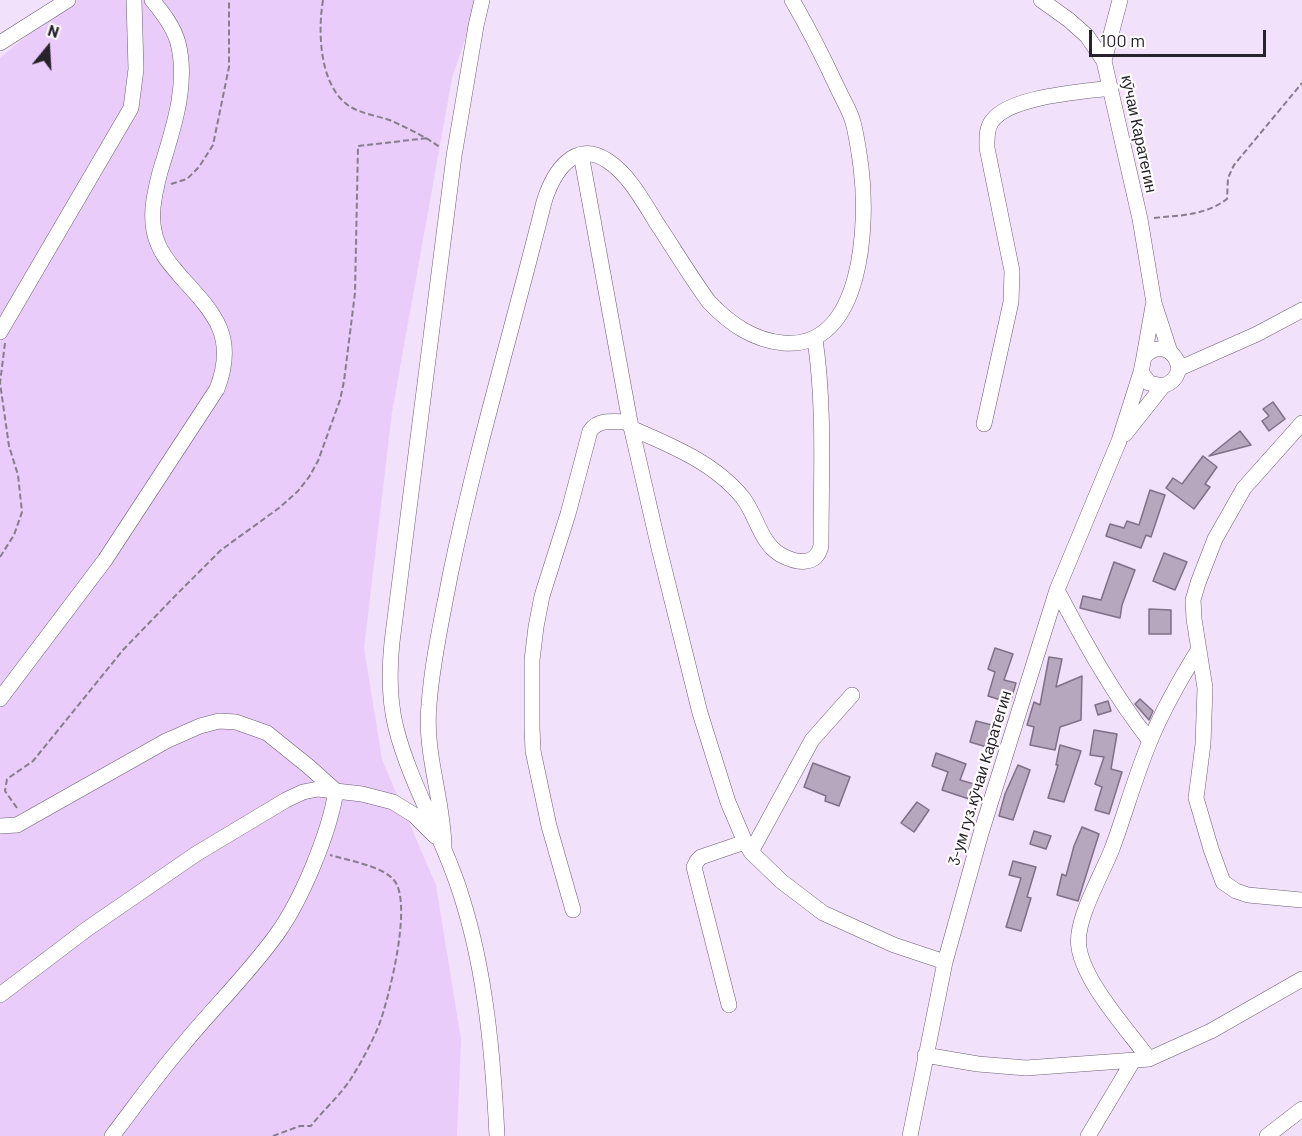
<!DOCTYPE html>
<meta charset="utf-8">
<style>
body{margin:0}
#map{position:relative;width:1302px;height:1136px;overflow:hidden;background:#f1e1fa;font-family:Barlow,sans-serif}
canvas{display:block}
.north{position:absolute;left:18px;top:18px;width:60px;height:60px;-webkit-text-stroke:4px #fff;paint-order:stroke;rotate:18deg;font-size:16px;font-weight:700;line-height:24px;text-align:center;color:#28222c}
.north::after{content:'';display:block;margin:auto;width:21px;height:27px;background:#28222c;clip-path:polygon(50% 0,100% 100%,50% 72%,0 100%)}
.scale{position:absolute;left:1089px;top:30px;width:177px;height:27px;box-sizing:border-box;border:3px solid #28222c;border-top:0;padding-left:8px;font-size:18px;line-height:21px;white-space:nowrap;color:#28222c;-webkit-text-stroke:4px #fff;paint-order:stroke}
</style>
<div id="map">
<canvas width="1302" height="1136"></canvas>
<div class="north">N</div>
<div class="scale">100 m</div>
</div>
<script>
const ctx = document.querySelector('canvas').getContext('2d');
ctx.lineJoin = 'round';
function fillPath(path, color) {
  ctx.fillStyle = color;
  ctx.fill(path, 'evenodd');
}
function stroke(path, color, width, dash) {
  ctx.strokeStyle = color;
  ctx.lineWidth = width;
  ctx.lineCap = dash ? 'butt' : 'round';
  ctx.setLineDash(dash || []);
  ctx.stroke(path);
}
function label(font, color, halo, rows, align = 'center') {
  ctx.font = font + ' Barlow,sans-serif';
  ctx.lineWidth = 4.5;
  ctx.setLineDash([]);
  ctx.textBaseline = 'middle';
  ctx.strokeStyle = halo;
  ctx.fillStyle = color;
  for (const [text, x, y, turn = 0] of rows) {
    ctx.save();
    ctx.translate(x, y);
    ctx.rotate((+turn || 0) * Math.PI / 180);
    ctx.textAlign = isNaN(turn) ? turn : align;
    if (halo) ctx.strokeText(text, 0, 0);
    ctx.fillText(text, 0, 0);
    ctx.restore();
  }
}
fillPath(new Path2D(`
 M70,0H478L452,78L392,412L364,648L382,760L436,885L461,1040L457,1136H0V58Z`), '#e9ccf9');
const building = new Path2D(`
 M1273,402L1285,419L1269,431L1262,421L1269,416L1263,409Z
 M1240,431L1251,445L1209,456Z
 M1203,456L1217,467L1205,484L1210,487L1194,509L1166,488L1173,478L1182,484Z
 M1150,490L1165,495L1151,537L1146,535L1141,548L1106,536L1110,524L1124,528L1127,521L1139,525Z
 M1164,553L1187,562L1175,590L1153,581Z
 M1114,562L1135,570L1122,605L1120,618L1080,608L1083,596L1101,600Z
 M1149,609L1171,610V634H1149Z
 M995,648L1013,654L1004,680L1016,683L1010,703L988,696L995,672L988,669Z
 M1049,657L1062,659L1056,687L1082,676L1081,720L1060,727L1055,750L1030,745L1034,727L1027,725L1034,702L1040,705Z
 M1140,699L1153,711L1149,720L1135,704Z
 M1108,701L1111,711L1098,715L1095,705Z
 M976,721L996,726L990,748L970,742Z
 M1094,730L1117,734L1111,769L1122,772L1109,814L1095,810L1102,787L1095,784L1104,757L1090,755Z
 M1060,745L1081,751L1064,802L1048,798L1058,765H1056Z
 M936,753L966,764L960,780L974,784L969,799L942,790L948,772L932,766Z
 M813,763L850,777L839,806L825,801L826,796L804,787Z
 M1018,765L1030,770L1013,820L999,816L1005,794Z
 M917,802L929,810L914,832L901,823Z
 M1082,827L1099,834L1078,901L1057,895L1062,874L1066,876L1074,846Z
 M1034,831L1051,836L1046,849L1030,844Z
 M1013,861L1036,867L1027,897L1031,898L1021,931L1006,927L1021,878L1009,875Z`);
fillPath(building, '#b6a7bf');
stroke(building, '#7f7087', 1.5);
const minor = new Path2D(`
 M482,0L476,26L454,156L392,642C389,671 389,700 396,728C411,787 445,840 462,898C486,974 493,1056 497,1136
 M1041,0L1069,20L1087,36L1104,61L1140,219L1154,303L1170,352
 M0,43L68,0
 M1104,61L1120,0
 M581,154L630,422L658,544L700,713L728,802L745,842L751,852L781,881L823,913L894,945L945,962
 M0,332L131,108L136,69L134,0
 M1144,357L1153,306
 M1178,369L1257,334L1302,310
 M1302,423L1244,488L1215,539L1198,583L1193,600L1194,619L1205,688L1203,744L1196,798L1211,849L1223,882L1236,891L1248,895L1302,900
 M984,424L1011,302L1012,271L987,148C987,139 986,129 992,121C1010,96 1082,92 1111,88
 M631,428C671,445 716,464 743,498C757,516 760,543 781,555C796,563 816,567 821,546C821,477 825,408 815,339
 M1125,434L1163,386C1197,374 1167,331 1144,357L1141,372L1149,383L1163,386
 M1057,590C1085,643 1113,694 1150,741
 M0,699L105,560L217,389C237,337 215,314 181,277C172,266 163,257 158,244C148,221 154,195 160,172C172,132 189,86 178,43C174,27 162,12 152,0
 M0,826L17,825L166,741L200,726L219,721L236,722L267,733L308,766L336,791C329,834 302,899 277,934C250,972 212,1009 182,1046C157,1075 135,1106 112,1136
 M444,849C444,801 424,754 429,705C432,662 442,619 450,576C476,450 513,327 544,202C553,173 574,138 608,161C629,175 643,201 656,222C674,249 690,276 709,302C730,324 753,340 783,343C864,350 868,222 861,167C859,153 857,137 853,122C850,111 843,100 838,89C824,59 809,29 792,0
 M751,852L812,740L852,695
 M573,910L549,826L533,751L532,727V660L536,627L542,596L568,514L590,431C599,418 615,422 630,422
 M0,995L87,929L196,854L286,800L303,792L318,789L362,794L393,802L414,815L435,836
 M729,1005L694,867L697,861L701,857L745,842
 M925,1055L978,1064L1026,1068L1149,1059L1211,1031L1302,979
 M1149,1059C1128,1030 1085,984 1079,948C1074,921 1102,875 1112,849C1125,814 1135,777 1150,741C1163,709 1181,678 1199,649
 M910,1136L945,962L981,833L1057,590L1119,441L1141,372
 M1088,1136L1133,1061
 M1267,1136L1302,1109`);
stroke(minor, '#6c5e74', 16);
stroke(new Path2D(`
 M323,0C318,30 319,79 344,102C357,114 377,115 392,121C409,129 426,137 441,148
 M171,184L187,179L199,167L213,145L229,67V0
 M1154,218C1181,215 1204,216 1227,199L1228,178L1234,165L1302,83
 M0,557L14,535L22,512L18,475L9,446L0,383L5,343
 M17,808L5,791L7,779L33,761L123,650L176,595L221,550L279,508L298,491L309,477L318,461L340,400L344,381L355,293L358,146L428,138
 M273,1136L300,1126H311C323,1110 341,1095 352,1077C362,1061 372,1042 379,1025C389,998 414,900 393,879C381,866 347,860 330,855`), '#887d8e', 2, [6, 3]);
stroke(minor, '#fff', 15);
label('16px', '#28222c', '#fff', [
 ["кӯчаи Каратегин",1139,134,78],
 ["3-ум гуз.кӯчаи Каратегин",980,778,-73]
]);
</script>
